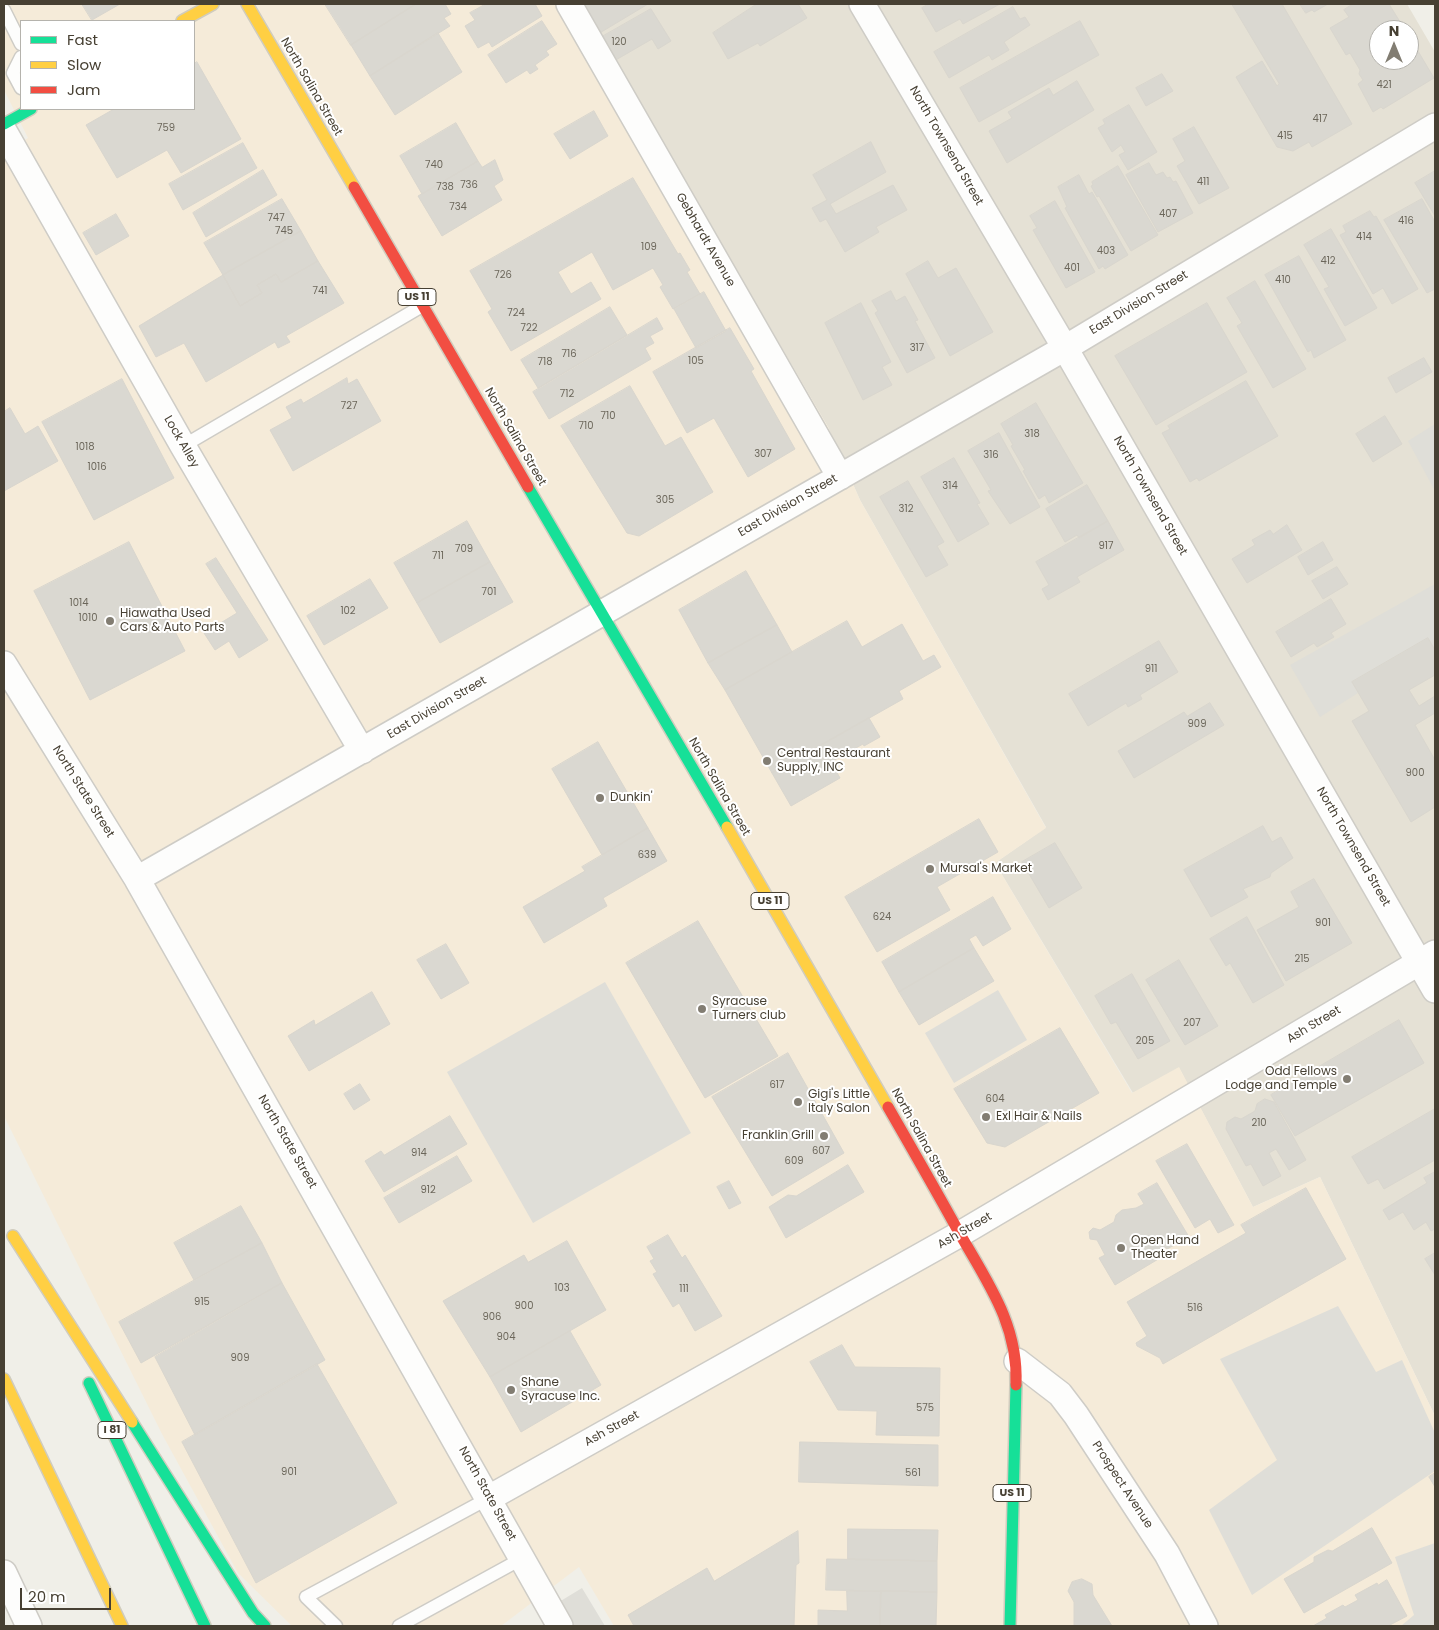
<!DOCTYPE html>
<style>
body{margin:0}
#map{position:relative;width:1439px;height:1630px;overflow:hidden;background:#f0efe8;font-family:Poppins,sans-serif}
canvas{display:block}
.frame{position:absolute;inset:0;border:5px solid #474033;pointer-events:none}
.legend{position:absolute;left:20px;top:20px;width:175px;height:90px;box-sizing:border-box;background:#fff;border:1px solid #b5b3ad;margin:0;padding:6px 9px;list-style:none;font-size:15px;color:#474033}
.legend li{display:flex;align-items:center;gap:10px;height:25px}
.legend b{width:25px;border:1px solid #b5b3ad}
.north{position:absolute;left:1369px;top:20px;width:50px;height:50px;box-sizing:border-box;background:#fff;border:1px solid #b5b3ad;border-radius:50%;rotate:0deg;font-size:14px;font-weight:700;line-height:20px;text-align:center;color:#474033}
.north::after{content:'';display:block;margin:auto;width:18px;height:22px;background:#827d72;clip-path:polygon(50% 0,100% 100%,50% 72%,0 100%)}
.scale{position:absolute;left:20px;top:1588px;width:91px;height:22px;box-sizing:border-box;border:2px solid #474033;border-top:0;padding-left:6px;font-size:15px;line-height:18px;white-space:nowrap;color:#474033;-webkit-text-stroke:4px #fff;paint-order:stroke}
</style>
<div id="map">
<canvas width="1439" height="1630"></canvas>
<div class="frame"></div>
<ul class="legend">
<li><b style="height:6px;background:#16e098"></b>Fast</li>
<li><b style="height:6px;background:#ffcf43"></b>Slow</li>
<li><b style="height:6px;background:#f24e42"></b>Jam</li>
</ul>
<div class="north">N</div>
<div class="scale">20 m</div>
</div>
<script>
const ctx = document.querySelector('canvas').getContext('2d');
ctx.lineJoin = 'round';
function fillPath(path, color) {
  ctx.fillStyle = color;
  ctx.fill(path, 'evenodd');
}
function stroke(path, color, width, dash) {
  ctx.strokeStyle = color;
  ctx.lineWidth = width;
  ctx.lineCap = dash ? 'butt' : 'round';
  ctx.setLineDash(dash || []);
  ctx.stroke(path);
}
function label(font, color, halo, rows, align = 'center') {
  ctx.font = font + ' Poppins,sans-serif';
  ctx.lineWidth = 4;
  ctx.setLineDash([]);
  ctx.textBaseline = 'middle';
  ctx.strokeStyle = halo;
  ctx.fillStyle = color;
  for (const [text, x, y, turn = 0] of rows) {
    ctx.save();
    ctx.translate(x, y);
    ctx.rotate((+turn || 0) * Math.PI / 180);
    ctx.textAlign = isNaN(turn) ? turn : align;
    if (halo) ctx.strokeText(text, 0, 0);
    ctx.fillText(text, 0, 0);
    ctx.restore();
  }
}
fillPath(new Path2D(`
 M581,4H1407L1435,52V1416L1320,1177L1253,1207L1179,1068L1133,1093L995,863L1046,827L860,500L828,427ZM1379,30H1409V60H1379Z`), '#e5e1d5');
fillPath(new Path2D(`
 M4,4H581L828,427L860,500L1046,828L995,863L1132,1093L1179,1067L1253,1207L1320,1177L1435,1416V1626H614L579,1567L501,1626H292L238,1573L162,1434L4,1116V152L28,138L4,90ZM21,21H194V109H21Z`), '#f5ebd9');
fillPath(new Path2D(`
 M1435,424V491L1408,441Z
 M1435,584V649L1428,638L1352,682L1358,693L1320,717L1290,665Z
 M605,982L691,1133L533,1223L447,1072Z
 M998,990L1027,1040L954,1083L925,1033Z
 M1338,1306L1376,1372L1402,1360L1435,1433V1471L1252,1595L1209,1510L1277,1460L1220,1359Z
 M1435,1543V1626H1401L1414,1615L1395,1557Z
 M582,1588L605,1626H573L559,1602Z`), '#dfded8');
const building = new Path2D(`
 M82,4H120L92,20Z
 M325,4H416L351,45Z
 M416,4H445L451,14L444,18L450,26L370,76L351,45Z
 M486,4H535L542,16L492,47L489,42L478,48L465,26L475,20L470,13Z
 M580,4H648L598,34Z
 M757,4H798L807,18L760,46L758,43L728,59L713,33Z
 M929,4H1000L963,24L960,19L936,32L922,8Z
 M1232,4H1282L1352,124L1312,147L1309,142L1293,151L1277,147L1236,77L1262,61L1277,86L1279,84Z
 M1300,4H1328L1314,12L1312,10L1306,13Z
 M1353,4H1389L1405,30H1379V60H1409V36L1434,78L1383,109L1381,107L1373,112L1358,84L1363,80L1359,74L1360,70L1350,53L1346,55L1330,28L1349,17L1344,10Z
 M1013,7L1020,19L1025,17L1030,25L1004,42L1009,50L992,60L989,55L949,78L934,52Z
 M651,9L671,41L658,49L652,39L614,61L600,38Z
 M542,21L557,44L546,51L549,55L535,65L538,69L530,74L527,70L506,83L488,55Z
 M1080,21L1099,55L979,122L960,88Z
 M438,33L462,72L395,115L370,76Z
 M197,62L241,139L181,173L167,150L117,178L86,125L114,109H194V64Z
 M1162,74L1173,91L1146,106L1136,88Z
 M1077,81L1094,110L1007,163L989,131L1012,118L1008,112L1049,88L1053,95Z
 M1129,105L1157,152L1128,170L1119,155L1125,152L1121,145L1112,152L1098,128L1105,124L1103,120Z
 M594,111L608,136L570,159L554,134Z
 M456,123L478,161L422,194L400,156Z
 M1194,127L1229,188L1199,204L1177,166L1185,161L1173,139Z
 M871,142L886,172L830,204L836,214L893,185L907,210L876,227L879,232L845,252L826,219L820,222L812,208L827,200L813,175Z
 M243,143L257,168L183,210L169,184Z
 M495,160L503,180L494,186L502,200L442,236L418,196L478,161L482,167Z
 M1149,163L1156,175L1163,172L1167,178L1170,177L1173,182L1176,181L1193,213L1158,232L1126,175Z
 M1118,166L1158,235L1131,251L1099,196L1097,197L1091,186L1093,185L1092,182Z
 M263,170L277,195L206,237L193,213Z
 M1435,171V216L1415,183Z
 M1079,175L1089,194L1092,192L1128,255L1105,269L1103,266L1099,269L1065,208L1067,207L1058,187Z
 M633,178L678,254L680,253L690,270L687,272L700,294L673,309L660,287L663,285L653,268L613,290L592,252L558,272L571,294L591,282L601,299L511,351L488,312L492,309L470,271Z
 M282,199L301,231L223,275L204,243Z
 M1422,199L1435,222V289L1427,293L1384,220Z
 M1055,201L1095,272L1066,288L1033,230L1037,228L1030,216Z
 M1370,211L1374,217L1376,216L1418,289L1392,304L1383,288L1373,294L1340,235L1346,232L1343,226Z
 M116,214L129,236L96,255L83,233Z
 M1331,229L1377,308L1345,326L1324,289L1329,287L1304,245Z
 M301,231L318,261L281,282L276,274L257,285L262,293L240,306L223,275Z
 M1299,256L1346,340L1314,358L1311,350L1308,352L1265,275Z
 M318,261L344,303L286,336L290,342L278,348L275,342L206,382L184,343L156,357L139,326L223,275L240,306L262,293L257,285L276,274L281,282Z
 M928,261L938,278L956,268L993,332L950,356L906,274Z
 M1255,281L1306,369L1273,388L1237,326L1242,323L1227,298Z
 M891,291L896,301L905,296L918,320L915,321L935,358L907,373L875,313L878,311L872,301Z
 M704,292L726,331L696,348L674,309Z
 M861,303L891,362L882,367L892,385L863,400L825,323Z
 M1207,303L1247,372L1156,425L1115,356Z
 M610,307L627,335L538,388L521,360Z
 M657,318L663,329L650,336L654,343L645,348L651,359L549,419L533,392Z
 M730,328L754,369L751,371L795,449L748,477L714,418L687,433L653,372Z
 M1424,358L1432,372L1396,393L1388,378Z
 M347,378L348,384L357,379L381,421L293,471L270,430L292,418L286,407L301,399L303,403Z
 M122,379L174,478L94,520L42,422Z
 M1246,381L1278,436L1199,481L1197,478L1190,482L1162,433L1170,429L1168,426Z
 M630,386L665,446L681,437L713,492L639,536L627,533L561,426Z
 M1036,403L1083,483L1049,503L1045,495L1039,499L1023,471L1025,470L1011,446L1013,445L1001,424Z
 M10,408L25,434L38,426L58,461L4,491V412Z
 M1385,416L1402,444L1373,462L1356,434Z
 M999,433L1040,507L1010,524L988,491L991,490L968,451Z
 M954,458L980,503L977,504L989,524L958,542L921,477Z
 M908,481L944,542L937,546L948,565L926,577L880,497Z
 M1087,485L1108,521L1079,538L1077,535L1065,542L1046,509Z
 M467,521L490,562L417,603L394,563Z
 M1108,521L1124,550L1077,577L1080,582L1048,600L1042,589L1049,585L1036,562Z
 M1287,525L1302,550L1247,583L1232,559L1255,545L1252,540L1270,530L1273,534Z
 M129,542L185,651L90,700L34,591Z
 M1323,542L1333,560L1308,575L1298,557Z
 M216,558L268,640L239,658L229,641L215,650L204,633L237,613L206,564Z
 M490,562L513,602L440,643L417,603Z
 M1337,567L1348,584L1323,599L1312,581Z
 M746,571L777,625L708,663L679,610Z
 M370,579L388,608L324,645L307,616Z
 M1331,599L1346,624L1331,633L1334,637L1317,647L1314,643L1291,657L1276,632Z
 M847,621L862,647L902,624L923,661L934,655L941,667L899,691L903,699L772,773L725,690Z
 M777,625L792,652L725,690L708,663Z
 M1428,638L1435,650V675L1409,690L1419,706L1435,696V713L1415,725L1435,760V807L1411,822L1352,721L1369,711L1352,682Z
 M1159,641L1178,672L1140,695L1142,699L1128,707L1126,703L1088,726L1069,694Z
 M1210,703L1224,725L1134,778L1118,751L1184,712L1187,716Z
 M869,718L880,737L864,746L863,744L831,762L840,778L791,806L772,773Z
 M598,742L648,828L602,855L552,769Z
 M979,819L998,852L937,887L950,910L877,952L845,897Z
 M1263,826L1272,842L1281,837L1293,858L1271,873L1270,877L1243,889L1248,897L1211,917L1184,870Z
 M648,828L667,861L603,898L607,906L544,943L523,907L585,871L582,867Z
 M1055,843L1082,888L1049,908L1022,862Z
 M1314,879L1352,943L1286,981L1257,930L1299,907L1291,892Z
 M993,897L1011,929L983,946L976,935L969,939L974,948L899,992L882,962Z
 M1247,917L1284,985L1253,1003L1230,963L1226,966L1210,939Z
 M698,921L778,1056L705,1098L626,963Z
 M446,944L469,983L441,999L417,960Z
 M974,948L994,981L919,1025L899,992Z
 M1179,960L1218,1026L1185,1045L1146,980Z
 M1132,974L1170,1041L1138,1059L1116,1022L1111,1024L1095,996Z
 M372,992L390,1024L309,1071L288,1036L314,1020L315,1025Z
 M1399,1020L1424,1063L1295,1136L1271,1095Z
 M1060,1028L1099,1093L1005,1147L987,1143L954,1089Z
 M788,1053L844,1153L772,1196L712,1097Z
 M360,1084L370,1100L354,1110L344,1094Z
 M1265,1099L1274,1102L1306,1160L1289,1170L1276,1149L1269,1153L1281,1176L1263,1186L1251,1164L1246,1166L1226,1129L1227,1122L1235,1117L1241,1119L1255,1111L1257,1104Z
 M1435,1109V1160L1384,1189L1378,1179L1368,1184L1352,1157Z
 M450,1116L467,1144L384,1192L365,1161L381,1151L384,1155Z
 M1187,1144L1234,1225L1218,1233L1210,1219L1195,1228L1156,1161Z
 M457,1156L472,1181L399,1223L384,1198Z
 M848,1165L864,1192L786,1238L769,1207L788,1195L796,1196Z
 M1435,1172V1229L1431,1231L1426,1222L1414,1230L1403,1212L1389,1220L1383,1210L1427,1183L1424,1178Z
 M729,1181L741,1203L729,1209L717,1187Z
 M1157,1183L1189,1237L1167,1249L1165,1247L1157,1251L1160,1258L1115,1285L1099,1258L1105,1255L1097,1240L1090,1239L1089,1232L1093,1228L1100,1230L1114,1222L1116,1215L1122,1210L1136,1208L1144,1204L1138,1194Z
 M1306,1188L1346,1259L1163,1364L1160,1358L1137,1346L1136,1343L1147,1336L1127,1302L1246,1233L1241,1225Z
 M241,1206L262,1243L194,1280L174,1243Z
 M668,1235L682,1258L685,1255L722,1316L695,1331L679,1303L673,1307L653,1274L657,1272L650,1261L654,1259L647,1247Z
 M567,1241L606,1310L490,1377L443,1301L524,1255L528,1262Z
 M262,1243L282,1283L141,1363L119,1322Z
 M1435,1253V1275L1425,1259Z
 M282,1283L325,1360L195,1435L155,1357Z
 M570,1331L601,1385L521,1432L490,1377Z
 M842,1345L855,1367L940,1368L939,1436L876,1435L877,1411L838,1410L810,1362Z
 M317,1364L397,1503L256,1583L182,1442Z
 M800,1442L938,1445V1486L799,1482Z
 M1435,1473V1487L1429,1477Z
 M1372,1528L1392,1563L1304,1613L1284,1579L1314,1562V1557L1328,1550L1332,1551Z
 M848,1529L938,1530L937,1561L848,1559Z
 M798,1531L799,1563L796,1565L794,1626H634L628,1615L707,1568L714,1581Z
 M827,1559L937,1561V1592L826,1590Z
 M1082,1579L1092,1584L1093,1595L1112,1626H1074V1602L1068,1591L1072,1582Z
 M1387,1580L1407,1616L1388,1626H1313L1327,1618L1325,1615L1343,1605L1345,1607L1358,1600L1355,1595L1377,1583L1378,1585Z
 M847,1591H881L880,1626H818V1610L847,1611Z
 M881,1591L937,1592L936,1626H880Z`);
fillPath(building, '#dad8d1');
stroke(building, '#d9d6ce', 1);
const lane = new Path2D(`
 M4,10L21,44
 M21,57L13,73L21,88
 M183,446L422,306
 M336,1626L306,1597L489,1498
 M399,1626L523,1558`);
const street = new Path2D(`
 M569,4L840,477
 M862,4L1065,348L1435,990
 M4,131L183,446L362,751
 M4,664L137,879L560,1626
 M137,879L1065,348L1435,126
 M1017,1361L1060,1394L1076,1415L1167,1554L1205,1626
 M489,1498L960,1234L1435,953
 M4,1573L29,1626`);
const fast = new Path2D(`
 M4,124L31,109
 M528,487L727,827
 M89,1383L205,1626
 M132,1422L253,1613L265,1626
 M1010,1626L1016,1385`);
const slow = new Path2D(`
 M247,4L354,187
 M182,21L213,4
 M727,827L888,1107
 M13,1236L132,1422
 M4,1379L122,1626`);
const jam = new Path2D(`
 M354,187L528,487
 M888,1107C911,1147 934,1187 956,1227C985,1279 1019,1323 1016,1385`);
stroke(lane, '#ceccc6', 15);
stroke(street, '#ceccc6', 28);
stroke(fast, '#d0ccbe', 14);
stroke(slow, '#d0ccbe', 14);
stroke(jam, '#d0ccbe', 14);
stroke(lane, '#fdfdfc', 12);
stroke(street, '#fdfdfc', 25);
stroke(fast, '#16e098', 11);
stroke(slow, '#ffcf43', 11);
stroke(jam, '#f24e42', 11);
for (const [x, y, r, color] of [
 [110,621,5,"#827d72"],
 [767,761,5,"#827d72"],
 [600,798,5,"#827d72"],
 [930,869,5,"#827d72"],
 [702,1009,5,"#827d72"],
 [1347,1079,5,"#827d72"],
 [798,1102,5,"#827d72"],
 [986,1117,5,"#827d72"],
 [824,1136,5,"#827d72"],
 [1121,1248,5,"#827d72"],
 [511,1390,5,"#827d72"]
]) {
  const dot = new Path2D();
  dot.arc(x, y, r, 0, 2 * Math.PI);
  ctx.fillStyle = color;
  ctx.fill(dot);
  stroke(dot, '#fff', 2);
}
label('10px', '#6c675b', null, [
 ["120",619,42],
 ["421",1384,85],
 ["417",1320,119],
 ["759",166,128],
 ["415",1285,136],
 ["740",434,165],
 ["411",1203,182],
 ["736",469,185],
 ["738",445,187],
 ["734",458,207],
 ["407",1168,214],
 ["747",276,218],
 ["416",1406,221],
 ["745",284,231],
 ["414",1364,237],
 ["109",649,247],
 ["403",1106,251],
 ["412",1328,261],
 ["401",1072,268],
 ["726",503,275],
 ["410",1283,280],
 ["741",320,291],
 ["724",516,313],
 ["722",529,328],
 ["317",917,348],
 ["716",569,354],
 ["105",696,361],
 ["718",545,362],
 ["712",567,394],
 ["727",349,406],
 ["710",608,416],
 ["710",586,426],
 ["318",1032,434],
 ["1018",85,447],
 ["307",763,454],
 ["316",991,455],
 ["1016",97,467],
 ["314",950,486],
 ["305",665,500],
 ["312",906,509],
 ["917",1106,546],
 ["709",464,549],
 ["711",438,556],
 ["701",489,592],
 ["1014",79,603],
 ["102",348,611],
 ["1010",88,618],
 ["911",1151,669],
 ["909",1197,724],
 ["900",1415,773],
 ["639",647,855],
 ["624",882,917],
 ["901",1323,923],
 ["215",1302,959],
 ["207",1192,1023],
 ["205",1145,1041],
 ["617",777,1085],
 ["604",995,1099],
 ["210",1259,1123],
 ["607",821,1151],
 ["914",419,1153],
 ["609",794,1161],
 ["912",428,1190],
 ["103",562,1288],
 ["111",684,1289],
 ["915",202,1302],
 ["900",524,1306],
 ["516",1195,1308],
 ["906",492,1317],
 ["904",506,1337],
 ["909",240,1358],
 ["575",925,1408],
 ["901",289,1472],
 ["561",913,1473]
]);
for (const [x, y, w] of [
 [417,297,38],
 [770,901,38],
 [112,1430,28],
 [1012,1493,38]
]) {
  const box = new Path2D();
  box.roundRect(x - w / 2, y - 8.5, w, 17, 4);
  ctx.fillStyle = '#fff';
  ctx.fill(box);
  stroke(box, '#474033', 1);
}
label('bold 11px', '#474033', null, [
 ["US 11",417,297],
 ["US 11",770,901],
 ["I 81",112,1430],
 ["US 11",1012,1493]
]);
label('12px', '#474033', '#fff', [
 ["North Salina Street",311,87,60],
 ["North Townsend Street",946,146,60],
 ["Gebhardt Avenue",705,240,60],
 ["East Division Street",1139,303,-31],
 ["North Salina Street",515,437,60],
 ["Lock Alley",181,442,60],
 ["North Townsend Street",1150,496,60],
 ["East Division Street",788,506,-30],
 ["East Division Street",437,708,-30],
 ["North Salina Street",719,787,60],
 ["North State Street",83,792,58],
 ["North Townsend Street",1353,847,60],
 ["Ash Street",1314,1025,-31],
 ["North Salina Street",921,1138,61],
 ["North State Street",287,1142,60],
 ["Ash Street",965,1231,-30],
 ["Ash Street",612,1429,-29],
 ["Prospect Avenue",1122,1485,57],
 ["North State Street",487,1494,61]
]);
label('12px', '#474033', '#fff', [
 ["Hiawatha Used",120,614],
 ["Cars & Auto Parts",120,628],
 ["Central Restaurant",777,754],
 ["Supply, INC",777,768],
 ["Dunkin'",610,798],
 ["Mursal's Market",940,869],
 ["Syracuse",712,1002],
 ["Turners club",712,1016],
 ["Odd Fellows",1337,1072,"right"],
 ["Lodge and Temple",1337,1086,"right"],
 ["Gigi's Little",808,1095],
 ["Italy Salon",808,1109],
 ["Exl Hair & Nails",996,1117],
 ["Franklin Grill",814,1136,"right"],
 ["Open Hand",1131,1241],
 ["Theater",1131,1255],
 ["Shane",521,1383],
 ["Syracuse Inc.",521,1397]
], 'left');
</script>
